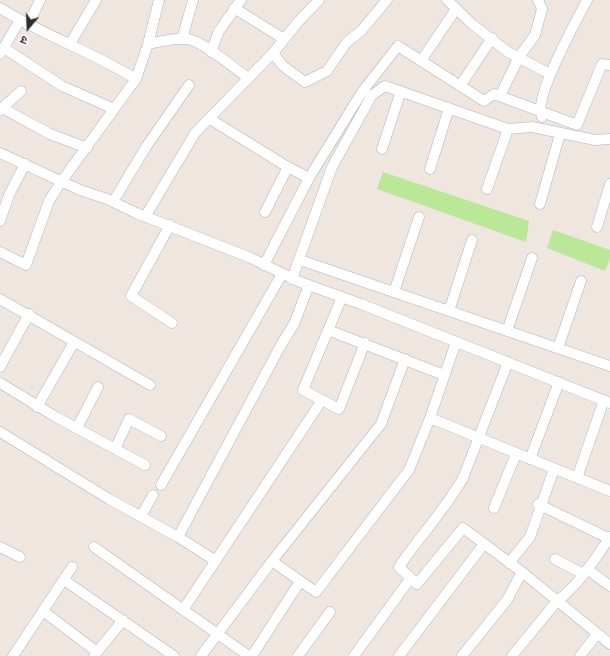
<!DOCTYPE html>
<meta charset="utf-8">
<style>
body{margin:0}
#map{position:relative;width:610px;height:656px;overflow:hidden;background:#efe6df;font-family:"DejaVu Sans","Noto Sans Devanagari",sans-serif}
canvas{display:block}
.north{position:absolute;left:8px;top:8px;width:40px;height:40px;-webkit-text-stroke:3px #fff;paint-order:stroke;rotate:199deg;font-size:11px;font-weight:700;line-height:16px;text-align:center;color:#2d2d2d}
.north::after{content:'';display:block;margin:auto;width:14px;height:18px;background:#2d2d2d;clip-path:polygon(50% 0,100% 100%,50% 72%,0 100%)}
</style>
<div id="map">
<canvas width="610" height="656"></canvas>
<div class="north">उ</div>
</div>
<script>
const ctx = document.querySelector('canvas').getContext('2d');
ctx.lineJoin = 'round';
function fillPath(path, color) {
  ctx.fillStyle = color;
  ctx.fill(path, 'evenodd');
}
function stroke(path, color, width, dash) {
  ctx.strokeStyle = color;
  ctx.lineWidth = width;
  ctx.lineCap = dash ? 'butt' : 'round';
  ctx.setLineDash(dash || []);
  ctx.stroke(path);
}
fillPath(new Path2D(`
 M383,172L529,221L526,242L377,189Z
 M553,230L610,250V259L605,271L547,248Z`), '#bbe799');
const minor = new Path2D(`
 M447,0L472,24L508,52L550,74
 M0,8C43,35 92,52 136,79L61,182L49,201L26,265L0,252
 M234,8L284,39
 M28,25L40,0
 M182,39L193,0
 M70,44L96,0
 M148,44L159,0
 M4,48L62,86L114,109
 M211,52L219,31L241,0
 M273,53L283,66L305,82L327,71L347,42L361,31L387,0
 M0,54L20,20
 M421,61L456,9
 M136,79L148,44C161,42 174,37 188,39C204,42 234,68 248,78
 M460,86L492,38
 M500,96L519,57L535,35L542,9L538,0
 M2,108L50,134L87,148
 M0,110L21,91
 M542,117C532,99 577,20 587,0
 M210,119L286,166L309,178
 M382,149L401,91
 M0,153L80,190L107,199L136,213L251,258L300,282L361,304L610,403
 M430,169L449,108
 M487,189L508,129L532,127L595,140L610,139
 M113,202L146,147L189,85
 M540,204L560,134
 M265,212L288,167
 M145,217L195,133L273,53L298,22L319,0
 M0,221L9,195L25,164
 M170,225L131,296L172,323
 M597,227L610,184
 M300,260L610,366
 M264,265L309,178L362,92L398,46L484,101L494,94L577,125L602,64L610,65
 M292,279L332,167L372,95L385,86L508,129
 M394,292L419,217
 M342,297L303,390L339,409L365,343
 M0,299L150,385
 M449,311L472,240
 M328,330L444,375
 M507,331L532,258
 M558,348L581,281
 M508,362L463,478C445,510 419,537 399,567L417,584L463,528L522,572L610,644
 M0,367L29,314
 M0,383L56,417L145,465
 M37,407L74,342
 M430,418L610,491
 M77,428L98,387
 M0,432L109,499L178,537
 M115,449L129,419L161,436
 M530,459L559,382
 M577,478L604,400
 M161,485L282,274
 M538,504L610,539
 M494,508L516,454
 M141,516L153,495
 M0,547L20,557
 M94,547L249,656
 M555,559L583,574
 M216,561L178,537L281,345L294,324L309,285
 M272,561L316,592L409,470L430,418L456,342
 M509,563L530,537L554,469
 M587,569L610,586
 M64,580L174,656
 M183,610L322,400
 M43,611L97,652
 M13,656L72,567
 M94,656L123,620
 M201,656L272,561L381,424L405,359
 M252,656L297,586
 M298,656L330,612
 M354,656L410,579
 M399,656L484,544
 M462,656L507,600L522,572
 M512,656L557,601C579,585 595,559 610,537
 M580,656L597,634`);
stroke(minor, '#afb3bd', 11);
stroke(minor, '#fff', 10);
</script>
